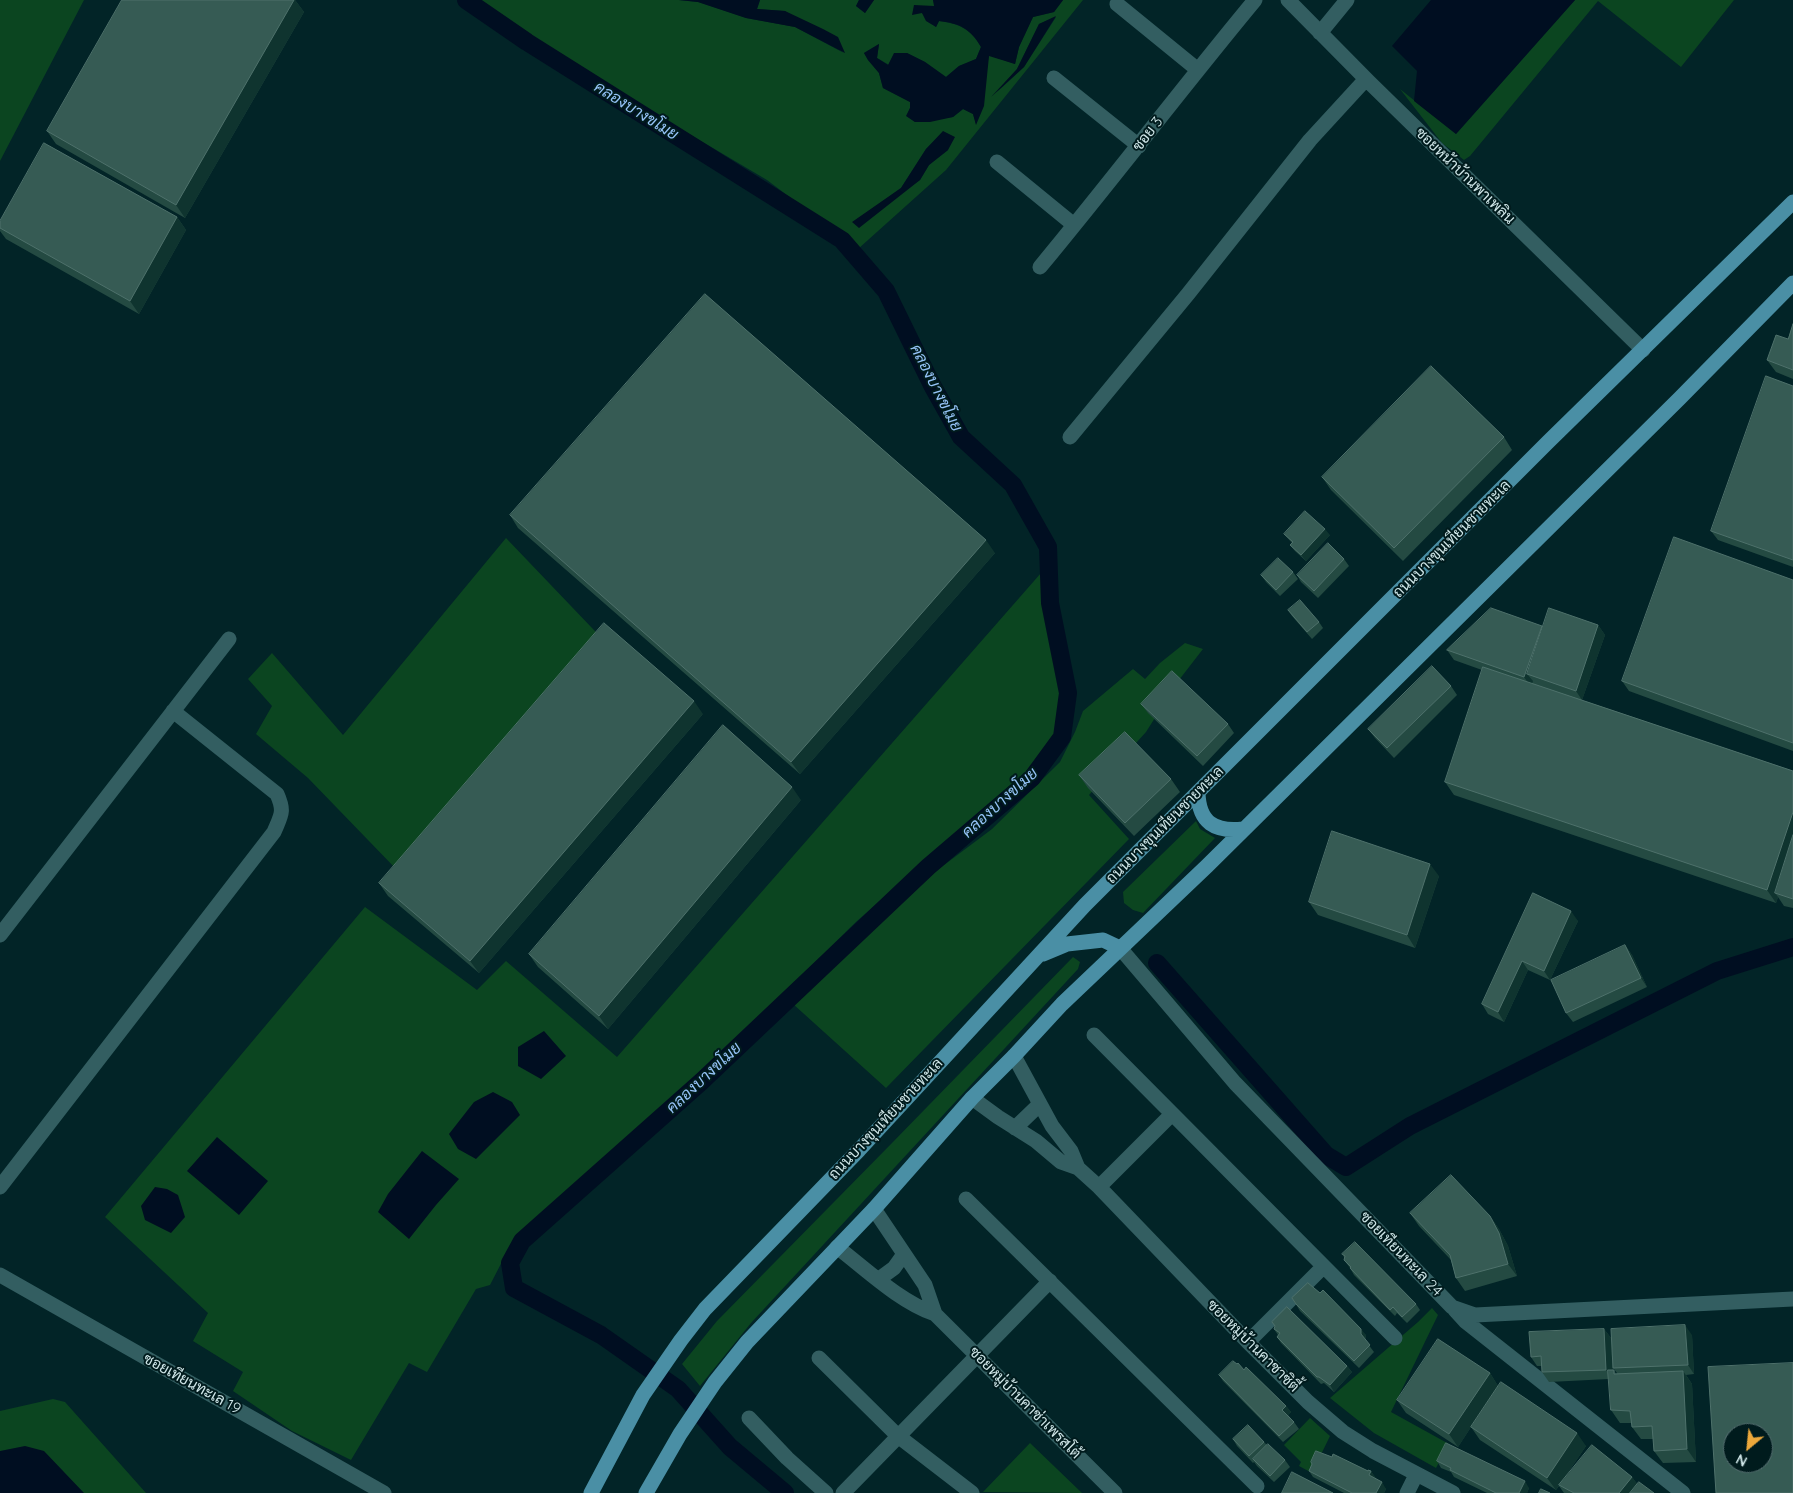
<!DOCTYPE html>
<meta charset="utf-8">
<style>
body{margin:0}
#map{position:relative;width:1793px;height:1493px;overflow:hidden;background:#022427;font-family:Quicksand,sans-serif}
canvas{display:block}
.north{position:absolute;left:1723px;top:1423px;width:50px;height:50px;box-sizing:border-box;background:#001b1d;border:1px solid #536d6f;border-radius:50%;rotate:208deg;font-size:14px;font-weight:700;line-height:20px;text-align:center;color:#d0e7e9}
.north::after{content:'';display:block;margin:auto;width:18px;height:22px;background:#eda83b;clip-path:polygon(50% 0,100% 100%,50% 72%,0 100%)}
</style>
<div id="map">
<canvas width="1793" height="1493"></canvas>
<div class="north">N</div>
</div>
<script>
const ctx = document.querySelector('canvas').getContext('2d');
ctx.lineJoin = 'round';
function fillPath(path, color) {
  ctx.fillStyle = color;
  ctx.fill(path, 'evenodd');
}
function stroke(path, color, width, dash) {
  ctx.strokeStyle = color;
  ctx.lineWidth = width;
  ctx.lineCap = dash ? 'butt' : 'round';
  ctx.setLineDash(dash || []);
  ctx.stroke(path);
}
function label(font, color, halo, rows, align = 'center') {
  ctx.font = font + ' Quicksand,Sarabun,sans-serif';
  ctx.lineWidth = 4;
  ctx.setLineDash([]);
  ctx.textBaseline = 'middle';
  ctx.strokeStyle = halo;
  ctx.fillStyle = color;
  for (const [text, x, y, turn = 0] of rows) {
    ctx.save();
    ctx.translate(x, y);
    ctx.rotate((+turn || 0) * Math.PI / 180);
    ctx.textAlign = isNaN(turn) ? turn : align;
    if (halo) ctx.strokeText(text, 0, 0);
    ctx.fillText(text, 0, 0);
    ctx.restore();
  }
}
fillPath(new Path2D(`
 M0,0H84L0,161Z
 M480,0H679L698,2L746,18L795,27L844,53L785,11L757,9L760,0H859L856,6L865,13L874,0H933L935,6L922,13L936,27L939,21C960,24 971,29 981,47L976,59L959,66L946,77L925,62L907,53L889,65L877,58L879,44L864,53L868,60L879,73L883,88L910,102V108L907,116L915,122L953,117L963,109L973,114L976,124L989,55L1015,64L1019,47L1033,17L1054,12L1063,0H1083L946,170L858,249L767,180L596,79L478,3ZM1056,17L1024,67L997,92L1017,69L1039,24ZM944,132L948,150L929,165L920,180L852,223L901,188L926,149Z
 M1575,0H1734L1681,67L1598,1L1470,156L1464,160L1442,143L1400,89L1456,134Z
 M506,538L614,651L397,870L308,778L256,734L272,706L248,679L272,653L343,735Z
 M1041,573L1043,605L1060,694L1057,734L1031,770L946,843L857,921L720,1055L530,1226L507,1252L490,1285L476,1289L427,1372L409,1363L351,1460L292,1431L233,1391L243,1372L193,1341L208,1313L105,1217L365,907L477,990L506,961L617,1057Z
 M1185,643L1203,649L1179,680L1146,732L1089,795L1129,839L886,1088L793,1004L936,871L992,829L1060,762L1075,732L1083,711L1133,669L1145,679L1160,663Z
 M1196,821L1200,829L1215,838L1143,913L1133,910L1124,903L1123,892Z
 M1073,957L1080,962L1078,969L751,1323L700,1386L682,1364L717,1321L891,1144Z
 M1432,1308L1438,1315L1391,1412L1449,1444L1436,1468L1374,1433L1330,1398L1418,1322Z
 M53,1399L65,1402L146,1493H0V1411Z
 M1310,1418L1330,1436L1312,1473L1299,1466L1301,1462L1284,1445Z
 M1030,1443L1082,1493L983,1492Z`), '#0b4520');
fillPath(new Path2D(`
 M679,0H760L757,9L785,11L823,29L838,37L845,53L795,27L746,18L698,2Z
 M859,0H874L865,13L856,6Z
 M933,0H1063L1054,12L1033,17L1019,47L1015,64L989,56L984,106L976,125L973,114L963,109L953,117L930,122H915L906,116L910,108V102L883,88L879,73L868,60L864,53L879,44L877,58L888,65L894,53H907L925,62L946,77L959,66L976,59L981,47C971,29 959,23 939,21L936,27L926,21L922,13L912,15L914,5L934,6Z
 M1431,0H1575L1456,134L1414,101L1417,71L1392,46Z
 M1056,16L1024,67L991,97L1017,69L1039,24Z
 M943,131L955,137L948,150L929,165L920,180L859,228L852,222L901,188L926,149Z
 M544,1031L566,1056L541,1079L518,1066V1047Z
 M493,1092L512,1102L520,1115L476,1159L458,1149L449,1134L474,1102Z
 M217,1137L268,1181L239,1215L187,1171Z
 M422,1151L459,1179L436,1205L409,1239L378,1212L388,1194Z
 M155,1187L167,1189L178,1195L185,1217L171,1233L145,1220L141,1206Z
 M25,1446L44,1451L84,1493H0V1451Z`), '#000e21');
stroke(new Path2D(`
 M466,0L527,42L842,240L886,291L932,385L961,437L1013,485L1048,547L1050,603L1068,693L1062,737L1032,778L928,867L702,1081L522,1241L510,1263L514,1288L601,1335L678,1389L730,1447L785,1493
 M1157,963L1326,1155L1346,1167L1410,1126L1717,971L1793,947`), '#000e21', 18);
stroke(new Path2D(`
 M1288,0L1369,82L1643,350
 M1117,4L1198,70
 M1320,33L1347,0
 M1054,78L1139,146
 M997,162L1074,225
 M1040,267C1113,179 1182,88 1255,0
 M1070,437L1188,294L1310,140L1366,79
 M0,935L229,639
 M1120,948L1235,1083L1452,1307L1475,1315L1793,1299
 M1094,1035L1395,1338
 M1014,1056L1052,1126L1071,1151L1078,1168
 M972,1098L998,1117L1036,1141L1061,1162L1078,1168L1099,1187L1248,1342L1308,1402L1343,1432L1373,1451L1453,1493
 M1015,1128L1040,1104
 M0,1187L274,832C281,815 285,812 277,794L173,711
 M1099,1187L1172,1114
 M966,1199L1257,1486
 M874,1209L925,1285L935,1314L1115,1493
 M837,1247C867,1270 900,1302 935,1314
 M0,1275L384,1493
 M879,1279L894,1268L904,1254
 M1455,1310L1465,1321L1683,1493
 M1248,1342L1323,1267
 M819,1358L898,1436L972,1493
 M749,1418L787,1458L826,1493
 M843,1493L1050,1281
 M1407,1493L1416,1475`), '#335e61', 15);
stroke(new Path2D(`
 M1198,793C1199,823 1215,832 1243,829
 M1043,954L1067,944L1103,940L1120,948
 M591,1493L643,1395L681,1340L705,1309L859,1150L1085,905L1548,442L1793,202
 M646,1493L680,1434L715,1382L747,1342L874,1209L972,1098L1014,1056L1062,1004L1207,866L1680,398L1793,283`), '#4a8fa5', 15);
fillPath(new Path2D(`
 M122,0H295L304,12L185,218L56,144L47,131Z
 M177,217L186,230L139,314L6,239L0,231V221Z
 M1793,324V379L1776,372L1767,360L1788,339Z
 M1793,386V567L1718,540L1711,531Z
 M1504,437L1512,450L1403,561L1331,490L1322,477Z
 M510,515L995,553L800,774L518,528Z
 M1284,534L1330,535L1306,561L1295,551L1290,545L1292,543Z
 M1344,559L1349,566L1318,598L1301,582L1297,575Z
 M1293,572L1298,579L1280,596L1266,582L1261,575Z
 M1793,580V751L1629,691L1622,681Z
 M1288,610L1319,622L1323,628L1312,639L1292,616Z
 M1598,625L1605,635L1582,700L1793,771V908L1784,906L1778,897L1776,903L1454,795L1445,782L1482,670L1454,660L1447,650L1542,626L1543,628Z
 M1451,686L1457,695L1394,758L1375,738L1368,729Z
 M1141,704L1228,724L1234,733L1203,766L1148,713Z
 M703,714L479,973L388,896L379,883Z
 M1079,775L1171,779L1180,792L1134,836L1088,788Z
 M801,800L608,1029L538,967L529,954Z
 M1439,876L1415,948L1318,915L1309,902Z
 M1533,893L1578,921L1550,980L1528,970L1504,1022L1488,1014L1482,1004Z
 M1625,945L1632,955L1647,987L1573,1022L1566,1013Z
 M1410,1213L1490,1216L1499,1229L1508,1246L1517,1276L1465,1291L1456,1278L1451,1260L1419,1226Z
 M1342,1254L1416,1304L1420,1310L1407,1323L1397,1313L1395,1316L1354,1275L1350,1268L1344,1260V1257Z
 M1292,1298L1366,1335L1365,1340L1374,1352L1359,1368L1300,1311Z
 M1275,1326L1347,1366L1352,1372L1334,1392L1324,1383L1321,1384L1281,1343L1277,1337L1278,1335L1274,1329Z
 M1604,1329L1611,1338L1613,1370H1614L1616,1374L1617,1373L1613,1368L1692,1335L1694,1374L1686,1375L1692,1384L1696,1462L1663,1463L1654,1451L1653,1439H1641L1632,1427V1423H1620L1611,1410L1609,1379L1549,1382L1542,1372V1366H1537L1531,1357Z
 M1237,1364L1286,1406L1291,1412L1288,1415L1294,1422L1299,1429L1283,1442L1223,1381L1219,1375Z
 M1490,1373L1498,1386L1586,1446L1563,1480L1632,1477L1637,1484L1654,1493H1564L1559,1486L1556,1490L1480,1440L1471,1427L1458,1447L1406,1413L1397,1400Z
 M1233,1439L1264,1442L1267,1445L1285,1460L1290,1467L1274,1482L1257,1466L1254,1462L1253,1463L1237,1446Z
 M1332,1457L1368,1471H1371L1375,1478L1386,1489L1384,1493H1344L1313,1477L1309,1471Z
 M1437,1461L1529,1488L1527,1493H1487L1454,1477L1451,1472L1441,1468Z`), '#244a42');
fillPath(new Path2D(`
 M294,0H295L304,12L185,218L176,205Z
 M177,217L186,230L139,314L130,301Z
 M1325,529L1330,535L1306,561L1301,555Z
 M986,540L995,553L800,774L791,762Z
 M1598,625L1605,635L1582,700L1576,691Z
 M1542,626L1548,636L1527,674L1533,681L1531,687L1524,677Z
 M694,701L703,714L479,973L470,961Z
 M792,787L801,800L608,1029L599,1016Z
 M1793,812V851L1775,893L1778,897L1776,903L1767,890Z
 M1430,864L1439,876L1415,948L1407,935Z
 M1571,911L1578,921L1550,980L1544,971Z
 M1625,945L1632,955L1647,987L1641,978Z
 M1522,961L1528,970L1504,1022L1498,1012Z
 M1490,1216L1499,1229L1508,1246L1517,1276L1508,1264Z
 M1685,1325L1692,1335L1694,1374L1688,1365Z
 M1361,1329L1366,1335L1365,1340L1361,1334Z
 M1604,1329L1611,1338L1613,1379L1606,1370Z
 M1347,1366L1352,1372L1334,1392L1330,1385Z
 M1683,1371L1692,1384L1696,1462L1687,1449Z
 M1490,1373L1498,1386L1458,1447L1449,1434Z
 M1286,1406L1291,1412L1287,1417L1282,1410Z
 M1577,1433L1586,1446L1556,1490L1547,1478Z
 M1371,1471L1376,1478L1374,1481L1369,1475Z
 M1632,1477L1639,1486L1634,1493H1619Z
 M1525,1481L1529,1488L1527,1493H1519Z
 M1382,1482L1386,1489L1384,1493H1376Z`), '#0f342f');
const building = new Path2D(`
 M122,0H294L176,205L47,131Z
 M44,143L177,217L130,301L0,228V221Z
 M705,294L986,540L791,762L510,515Z
 M1793,324V370L1767,360L1776,335L1788,339Z
 M1431,366L1504,437L1394,548L1322,477Z
 M1766,376L1793,386V560L1711,531Z
 M1305,511L1325,529L1301,555L1290,545L1293,542L1284,534Z
 M1674,537L1793,580V743L1622,681Z
 M1328,543L1344,559L1314,591L1297,575Z
 M1278,558L1293,572L1276,590L1261,575Z
 M1300,600L1319,622L1307,632L1288,610Z
 M1491,608L1542,626L1524,677L1447,650Z
 M1549,608L1598,625L1576,691L1527,674Z
 M604,623L694,701L470,961L379,883Z
 M1432,666L1451,686L1387,748L1368,729Z
 M1483,667L1793,771V812L1767,890L1445,782Z
 M1172,671L1228,724L1197,756L1141,704Z
 M723,725L792,787L599,1016L529,954Z
 M1125,732L1171,779L1125,823L1079,775Z
 M1332,831L1430,864L1407,935L1309,902Z
 M1793,835V899L1775,893Z
 M1533,893L1571,911L1544,971L1522,961L1498,1012L1482,1004Z
 M1625,945L1641,978L1566,1013L1551,980Z
 M1451,1175L1490,1216L1499,1233L1508,1264L1456,1278L1450,1255L1410,1213Z
 M1355,1242L1416,1304L1402,1317L1393,1307L1390,1310L1350,1268L1351,1267L1344,1260L1345,1256L1342,1254Z
 M1308,1283L1320,1293L1323,1290L1361,1329V1334L1370,1345L1354,1361L1296,1304L1292,1298Z
 M1287,1307L1347,1366L1330,1385L1319,1377H1317L1277,1337L1280,1333L1274,1329L1275,1326L1272,1322Z
 M1685,1325L1688,1365L1613,1368L1611,1329Z
 M1604,1329L1606,1370L1542,1372L1541,1356L1531,1357L1529,1332Z
 M1438,1339L1490,1373L1449,1434L1397,1400Z
 M1233,1361L1237,1364L1238,1363L1244,1370L1246,1367L1286,1406L1282,1410L1294,1422L1279,1436L1219,1375Z
 M1793,1363V1493H1716L1708,1367ZM1733,1433H1763V1463H1733Z
 M1608,1370H1614V1374L1683,1371L1687,1449L1654,1451L1652,1426L1632,1427L1630,1411L1611,1410Z
 M1501,1382L1577,1433L1547,1478L1471,1427Z
 M1248,1425L1264,1442L1249,1456L1233,1439Z
 M1446,1443L1525,1481L1519,1493H1496L1450,1470L1451,1468L1437,1461Z
 M1268,1444L1285,1460L1270,1476L1253,1459Z
 M1592,1445L1632,1477L1619,1493H1574L1559,1485Z
 M1316,1451L1332,1457L1333,1454L1368,1471V1470L1371,1471L1369,1475L1382,1482L1376,1493H1352L1309,1471L1312,1464L1311,1462Z
 M1292,1472L1333,1493H1282Z
 M1639,1482L1654,1493H1630Z
 M1541,1489L1550,1493H1539Z`);
fillPath(building, '#365b54');
stroke(building, '#4e716b', 1);
label('15px', '#d0e7e9', '#001b1d', [
 ["ซอย 3",1148,134,-52],
 ["ซอยหน้าบ้านพาเพลิน",1465,176,44],
 ["ถนนบางขุนเทียนชายทะเล",1452,539,-45],
 ["ถนนบางขุนเทียนชายทะเล",1165,825,-45],
 ["ถนนบางขุนเทียนชายทะเล",886,1119,-47],
 ["ซอยเทียนทะเล 24",1401,1254,46],
 ["ซอยหมู่บ้านคาซาซิตี้",1253,1346,45],
 ["ซอยเทียนทะเล 19",192,1384,29],
 ["ซอยหมู่บ้านคาซ่าเพรสโต้",1025,1403,45]
]);
label('italic 16px', '#95c3f7', '#001b1d', [
 ["คลองบางขโมย",636,111,32],
 ["คลองบางขโมย",936,388,63],
 ["คลองบางขโมย",1000,803,-42],
 ["คลองบางขโมย",704,1078,-43]
]);
</script>
